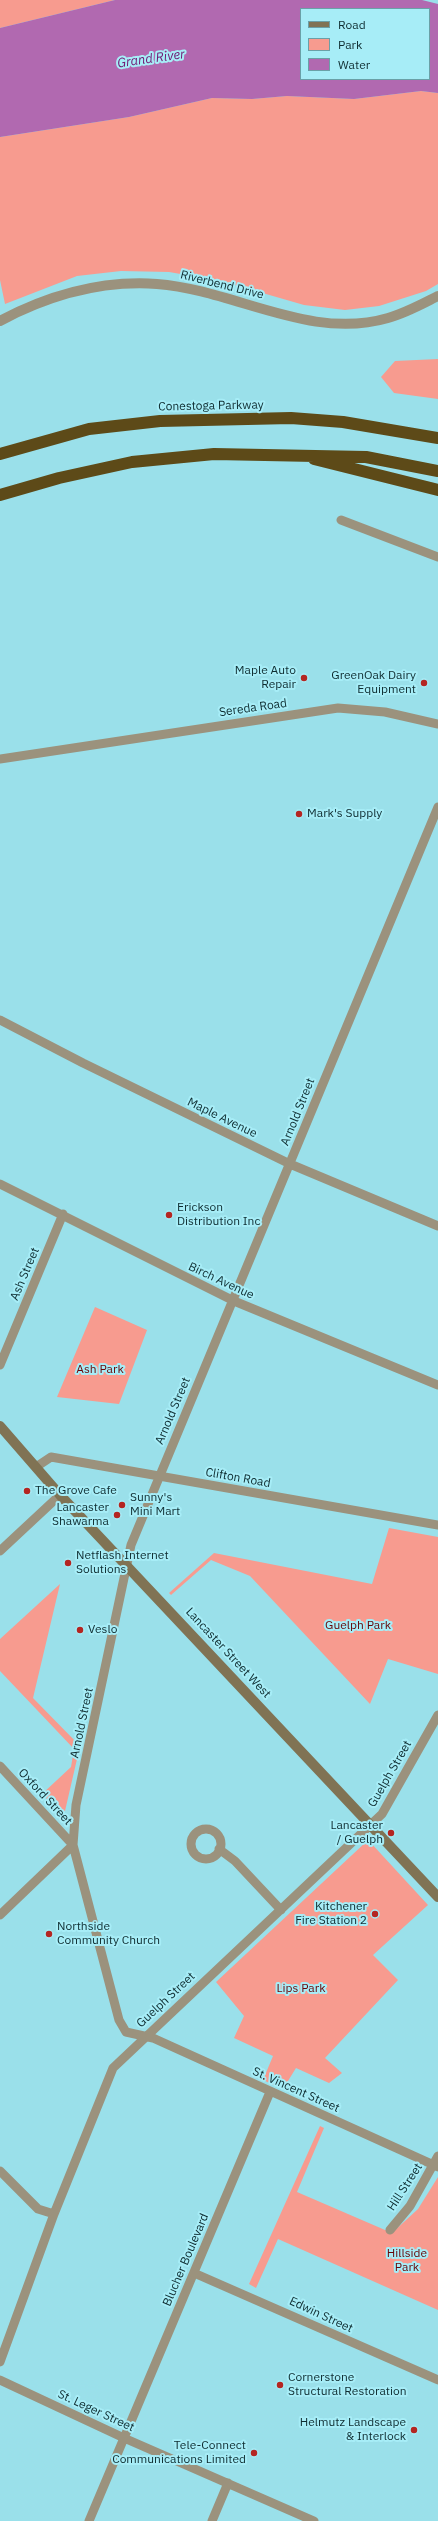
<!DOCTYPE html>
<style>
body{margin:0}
#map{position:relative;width:438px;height:2521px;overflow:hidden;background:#9ae0ea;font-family:"IBM Plex Sans",sans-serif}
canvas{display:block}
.legend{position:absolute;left:300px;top:8px;width:130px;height:72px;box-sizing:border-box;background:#a7edf7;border:1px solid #6aa0a7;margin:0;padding:5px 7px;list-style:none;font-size:12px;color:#0e2c30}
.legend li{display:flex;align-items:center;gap:8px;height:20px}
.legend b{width:20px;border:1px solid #6aa0a7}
</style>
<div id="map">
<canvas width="438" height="2521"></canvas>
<ul class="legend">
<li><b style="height:5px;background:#807354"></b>Road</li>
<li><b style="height:11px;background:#f79b8f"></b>Park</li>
<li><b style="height:11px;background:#b169b0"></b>Water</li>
</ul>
</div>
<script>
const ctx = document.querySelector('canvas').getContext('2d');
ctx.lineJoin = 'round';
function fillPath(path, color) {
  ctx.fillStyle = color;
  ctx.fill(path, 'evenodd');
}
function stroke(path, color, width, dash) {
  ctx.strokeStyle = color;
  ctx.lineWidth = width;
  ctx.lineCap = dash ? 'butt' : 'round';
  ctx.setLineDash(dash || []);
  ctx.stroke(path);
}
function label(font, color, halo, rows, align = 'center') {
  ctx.font = font + ' "IBM Plex Sans",sans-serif';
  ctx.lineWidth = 4;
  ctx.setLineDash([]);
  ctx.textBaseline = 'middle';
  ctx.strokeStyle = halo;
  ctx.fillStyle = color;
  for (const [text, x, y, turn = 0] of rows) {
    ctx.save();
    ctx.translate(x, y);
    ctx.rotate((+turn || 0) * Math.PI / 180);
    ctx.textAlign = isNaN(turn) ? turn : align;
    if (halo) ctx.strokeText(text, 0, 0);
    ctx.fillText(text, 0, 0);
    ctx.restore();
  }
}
fillPath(new Path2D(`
 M0,0H115L0,28Z
 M421,91L438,93V284L426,291L379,306L345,310L304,305L221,281L169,272L121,271L77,276L5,304L0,280V137L129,117L212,98L252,99L287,96L354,99Z
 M438,359V399L394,393L381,377L395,361Z
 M95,1307L147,1330L119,1404L57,1397Z
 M389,1528L438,1537V1674L388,1659L370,1704L250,1576L211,1560L171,1595L169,1593L214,1553L372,1584Z
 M60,1584L33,1698L80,1746L65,1811L60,1812L42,1794L71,1767L74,1749L0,1671V1639Z
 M367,1841L370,1842L428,1905L373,1955L398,1980L325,2058L342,2073L329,2083L296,2068L283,2089L263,2080L273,2056L234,2038L244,2016L216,1982Z
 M320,2126L324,2128L297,2192L392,2233L418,2209L438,2177V2310L278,2239L256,2288L249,2284Z`), '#f79b8f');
fillPath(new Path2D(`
 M115,0H422L438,4V93L421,91L354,99L287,96L252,99L212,98L129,117L0,137V28ZM301,9H429V79H301Z`), '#b169b0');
stroke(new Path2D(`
 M341,520L438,557
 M0,759L338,708L385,712L438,724
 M438,807L131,1545L76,1805L73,1845L119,2020L126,2032L153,2038L438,2167
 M0,1020L83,1063L290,1164L438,1226
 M0,1184L234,1301L438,1385
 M0,1365L63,1214
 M36,1467L51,1457L438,1525
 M0,1551L60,1495
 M0,1766L73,1845L0,1915
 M191 1844a15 15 0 1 1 30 0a15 15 0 1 1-30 0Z
 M219,1849L235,1861L281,1910
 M0,2171L38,2209L54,2214
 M390,2230L410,2206L438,2156
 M194,2273L438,2380
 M0,2362L54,2214L113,2068L382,1814L438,1715
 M0,2380L124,2438L314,2521
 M89,2521L270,2092
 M212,2521L228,2483`), '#9b927d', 9);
stroke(new Path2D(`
 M0,321C49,295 101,280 157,284C235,290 310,341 388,318C406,313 422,304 438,296`), '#9b927d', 10);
stroke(new Path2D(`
 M0,1426L60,1495L438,1897`), '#807354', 10);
stroke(new Path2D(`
 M0,454L89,429L160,421L291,418L343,422L438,438
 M314,459L438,490
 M0,495L59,478L132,462L214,454L366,457L438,471`), '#5d4a18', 12);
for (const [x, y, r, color] of [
 [304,678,4,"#b42521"],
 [424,683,4,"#b42521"],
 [299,814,4,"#b42521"],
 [169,1215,4,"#b42521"],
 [27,1491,4,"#b42521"],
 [122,1505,4,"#b42521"],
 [117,1515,4,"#b42521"],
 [68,1563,4,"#b42521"],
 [80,1630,4,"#b42521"],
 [391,1833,4,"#b42521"],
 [375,1914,4,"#b42521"],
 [49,1934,4,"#b42521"],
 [280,2385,4,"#b42521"],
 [414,2430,4,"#b42521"],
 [254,2453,4,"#b42521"]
]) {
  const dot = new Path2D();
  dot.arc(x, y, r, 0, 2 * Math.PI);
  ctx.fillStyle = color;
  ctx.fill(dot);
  stroke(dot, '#a7edf7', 1.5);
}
label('12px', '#0e2c30', '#a7edf7', [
 ["Riverbend Drive",222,285,14],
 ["Conestoga Parkway",211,406,-1],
 ["Sereda Road",253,708,-8],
 ["Arnold Street",298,1112,-68],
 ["Maple Avenue",222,1118,26],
 ["Ash Street",25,1274,-67],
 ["Birch Avenue",221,1281,25],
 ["Arnold Street",173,1411,-67],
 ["Clifton Road",238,1478,10],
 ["Lancaster Street West",228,1653,47],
 ["Arnold Street",82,1723,-78],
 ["Guelph Street",390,1774,-60],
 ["Oxford Street",45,1797,47],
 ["Guelph Street",166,2000,-43],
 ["St. Vincent Street",296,2090,24],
 ["Hill Street",405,2187,-57],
 ["Blucher Boulevard",186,2260,-67],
 ["Edwin Street",321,2315,25],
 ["St. Leger Street",96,2411,25]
]);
label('12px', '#0e2c30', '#a7edf7', [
 ["Maple Auto",296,671,"right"],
 ["Repair",296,685,"right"],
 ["GreenOak Dairy",416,676,"right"],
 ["Equipment",416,690,"right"],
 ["Mark's Supply",307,814],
 ["Erickson",177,1208],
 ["Distribution Inc",177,1222],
 ["The Grove Cafe",35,1491],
 ["Sunny's",130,1498],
 ["Mini Mart",130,1512],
 ["Lancaster",109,1508,"right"],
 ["Shawarma",109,1522,"right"],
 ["Netflash Internet",76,1556],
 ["Solutions",76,1570],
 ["Veslo",88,1630],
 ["Lancaster",383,1826,"right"],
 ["/ Guelph",383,1840,"right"],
 ["Kitchener",367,1907,"right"],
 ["Fire Station 2",367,1921,"right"],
 ["Northside",57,1927],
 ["Community Church",57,1941],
 ["Cornerstone",288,2378],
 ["Structural Restoration",288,2392],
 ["Helmutz Landscape",406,2423,"right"],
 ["& Interlock",406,2437,"right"],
 ["Tele-Connect",246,2446,"right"],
 ["Communications Limited",246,2460,"right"]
], 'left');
label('12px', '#670607', '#a7edf7', [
 ["Ash Park",100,1370],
 ["Guelph Park",358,1626],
 ["Lips Park",301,1989],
 ["Hillside",407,2254],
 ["Park",407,2268]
]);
label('italic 13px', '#701671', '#a7edf7', [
 ["Grand River",151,59,-8]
]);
</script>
